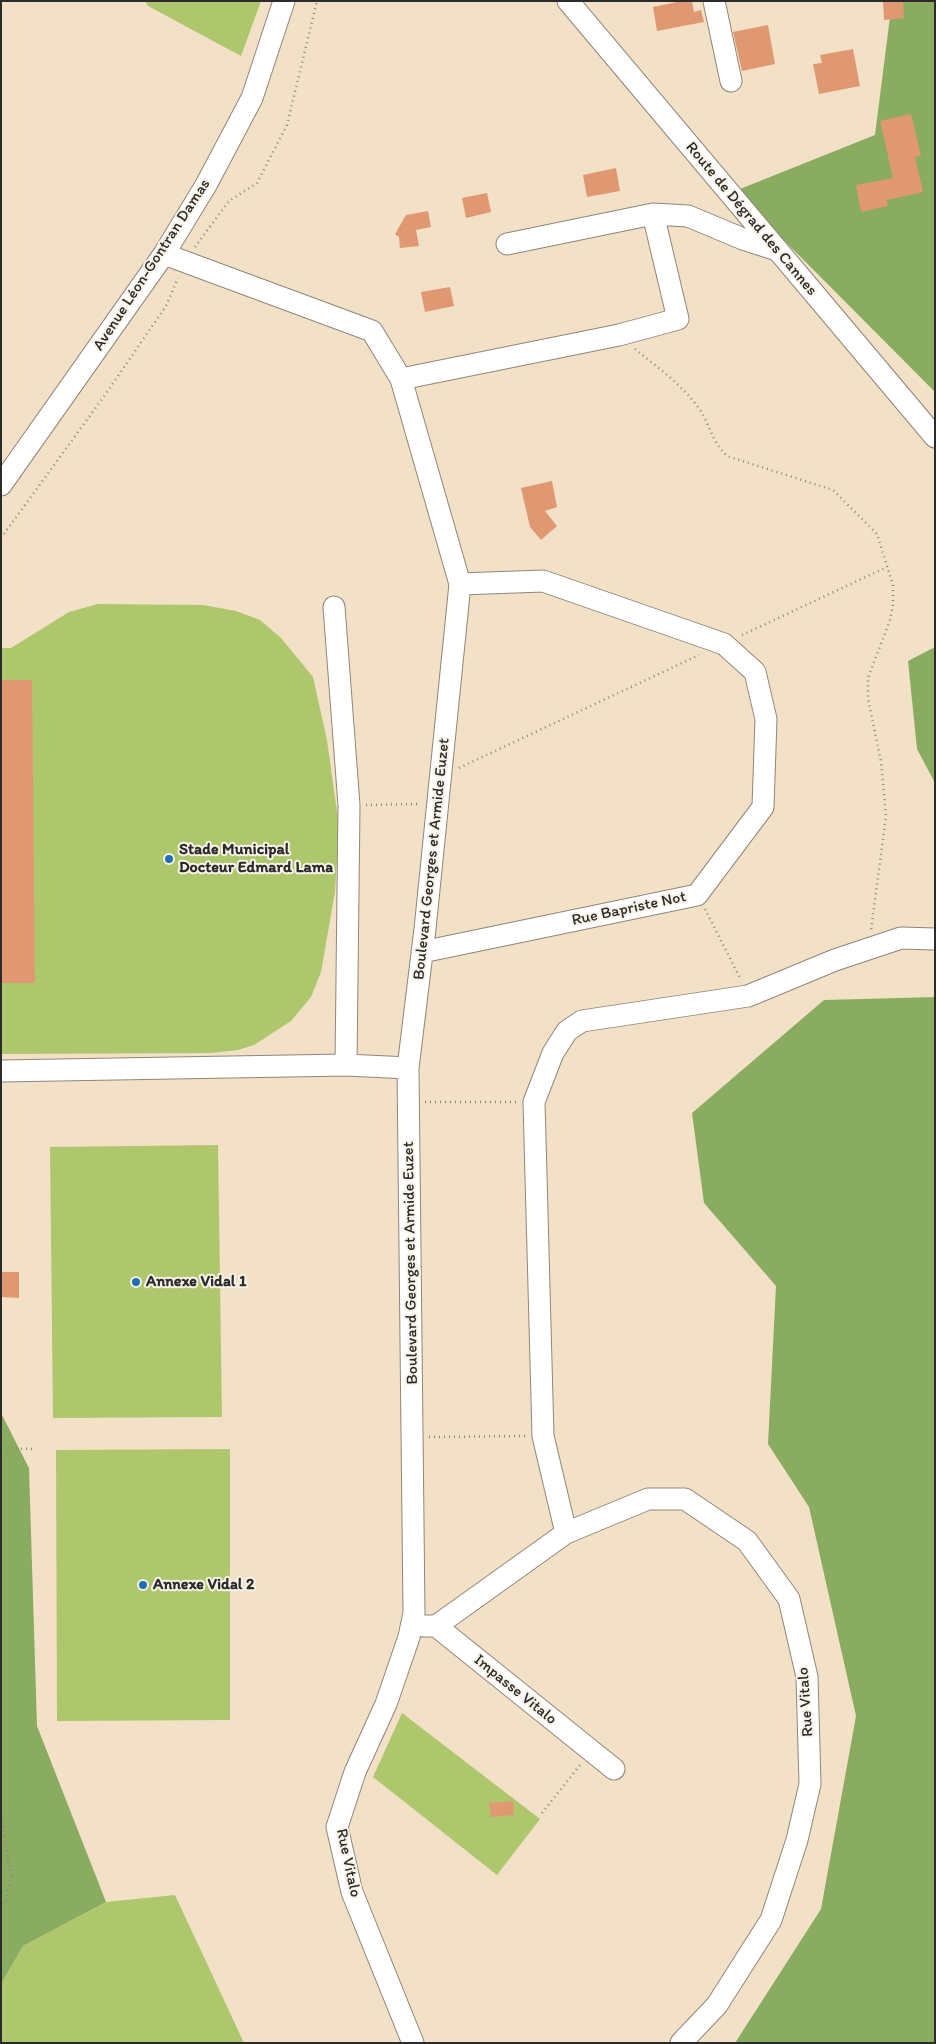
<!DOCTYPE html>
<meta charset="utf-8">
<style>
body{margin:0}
#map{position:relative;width:936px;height:2044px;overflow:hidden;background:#f3e1c7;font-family:Itim,sans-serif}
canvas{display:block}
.frame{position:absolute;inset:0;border:2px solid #2b2b2b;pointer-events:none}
</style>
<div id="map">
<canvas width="936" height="2044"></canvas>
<div class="frame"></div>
</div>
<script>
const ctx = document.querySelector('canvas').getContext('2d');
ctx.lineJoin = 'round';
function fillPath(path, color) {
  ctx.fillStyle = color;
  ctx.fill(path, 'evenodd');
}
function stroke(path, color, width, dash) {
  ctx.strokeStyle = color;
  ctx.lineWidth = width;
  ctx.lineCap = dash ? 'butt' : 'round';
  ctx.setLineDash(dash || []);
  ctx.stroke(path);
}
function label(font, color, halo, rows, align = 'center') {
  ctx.font = font + ' Itim,sans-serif';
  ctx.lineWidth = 4;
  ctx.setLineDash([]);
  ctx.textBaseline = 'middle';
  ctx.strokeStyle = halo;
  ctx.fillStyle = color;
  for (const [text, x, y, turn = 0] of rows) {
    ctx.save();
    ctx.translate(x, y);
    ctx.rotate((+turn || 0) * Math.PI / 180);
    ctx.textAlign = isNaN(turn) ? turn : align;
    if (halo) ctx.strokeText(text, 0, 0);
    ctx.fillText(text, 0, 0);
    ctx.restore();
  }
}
fillPath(new Path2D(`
 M145,1H261L241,56L148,6Z
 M98,604L203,605L236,611L260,620L281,638L313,677L327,740L339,826L335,892L321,972L311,997L291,1021L254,1045L238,1050L212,1053L1,1054V648H11L69,612Z
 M218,1145L222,1417L53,1418L50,1147Z
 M230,1449V1720L57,1721L56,1450Z
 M402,1713L540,1819L497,1875L373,1777Z
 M175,1895L244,2043H1V1984L23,1946L106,1902Z`), '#aec76c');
fillPath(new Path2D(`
 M892,1H935V392L735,191L875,135Z
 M935,647V783L917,749L908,661Z
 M935,997V2043H735L821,1909L856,1716L809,1507L768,1444L776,1286L704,1203L692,1113L824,1000Z
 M1,1413L29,1468L37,1726L106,1902L23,1946L1,1984Z`), '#8aac60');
fillPath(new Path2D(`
 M682,1H692L694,12L701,10L704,22L657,31L653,7Z
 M883,1H903L904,18L884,20Z
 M768,25L775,64L742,71L733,32Z
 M853,49L860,86L819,94L813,64L822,63L820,55Z
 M911,114L921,156L915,157L923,192L887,200L888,206L861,212L856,185L893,178L880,121Z
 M616,168L620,191L587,197L583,175Z
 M487,193L491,212L466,218L462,198Z
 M428,211L431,227L416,230L419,246L400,248L399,237L395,234L406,215Z
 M450,287L454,306L425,312L421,292Z
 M552,481L557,507L545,511L557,526L541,540L530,527L521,488Z
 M1,680H32L35,983H1Z
 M1,1272H19V1298L1,1297Z
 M513,1801L514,1815L491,1817L489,1803Z`), '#df9871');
const minor = new Path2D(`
 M568,1L935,437
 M714,1L731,81
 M507,244L653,214L688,216L743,239L777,250
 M164,254L372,331L401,379L460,584L425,929L408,1068L414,1613L409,1637L386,1704L355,1772L337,1827L352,1892L413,2043
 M401,379L619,335L678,319L653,214
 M1,485L164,254L206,185L252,98L284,1
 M334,607L349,805L346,1065
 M422,952L697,895L763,807L766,719L755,672L724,644L543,581L460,584
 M1,1071L346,1065L408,1068
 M566,1533L543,1436L534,1102L553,1053L567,1031L582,1021L748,996L835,960L901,938L935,939
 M424,1626H436L614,1769
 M436,1626L566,1533L648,1499H685L747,1541L789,1599L807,1677L810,1784L797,1840L771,1920L717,2005L681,2043`);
stroke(minor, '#8f8679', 23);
stroke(new Path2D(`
 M195,247L229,201L257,183L287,125L317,1
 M635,349C658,368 683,385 700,410C711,427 711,440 727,456L833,490L877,534L893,585V604L890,620L868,678V698L881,762L886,816L871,930
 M1,538L105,395L166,306L178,278
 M742,635L887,567
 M459,768L699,655
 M366,805L421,804
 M705,909L740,978
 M425,1102H517
 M429,1437L526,1436
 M1,1448L33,1449
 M542,1813L580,1765
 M1,1816L11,1876L5,1903H1`), '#8f8679', 2.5, [1, 4]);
stroke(minor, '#fff', 21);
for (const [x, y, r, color] of [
 [169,859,5,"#1f6fb2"],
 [136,1282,5,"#1f6fb2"],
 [143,1585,5,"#1f6fb2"]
]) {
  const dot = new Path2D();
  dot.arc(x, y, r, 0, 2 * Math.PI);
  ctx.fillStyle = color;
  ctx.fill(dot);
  stroke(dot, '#f7f3e8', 2);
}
label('16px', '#2b2b2b', '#f7f3e8', [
 ["Route de Dégrad des Cannes",751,219,50],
 ["Avenue Léon-Gontran Damas",152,265,-57],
 ["Boulevard Georges et Armide Euzet",432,859,-84],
 ["Rue Bapriste Not",629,909,-12],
 ["Boulevard Georges et Armide Euzet",411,1263,-91],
 ["Impasse Vitalo",515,1690,39],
 ["Rue Vitalo",806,1702,-94],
 ["Rue Vitalo",348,1863,78]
]);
label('bold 16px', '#2b2b2b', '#f7f3e8', [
 ["Stade Municipal",179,850],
 ["Docteur Edmard Lama",179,868],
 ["Annexe Vidal 1",146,1282],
 ["Annexe Vidal 2",153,1585]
], 'left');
</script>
